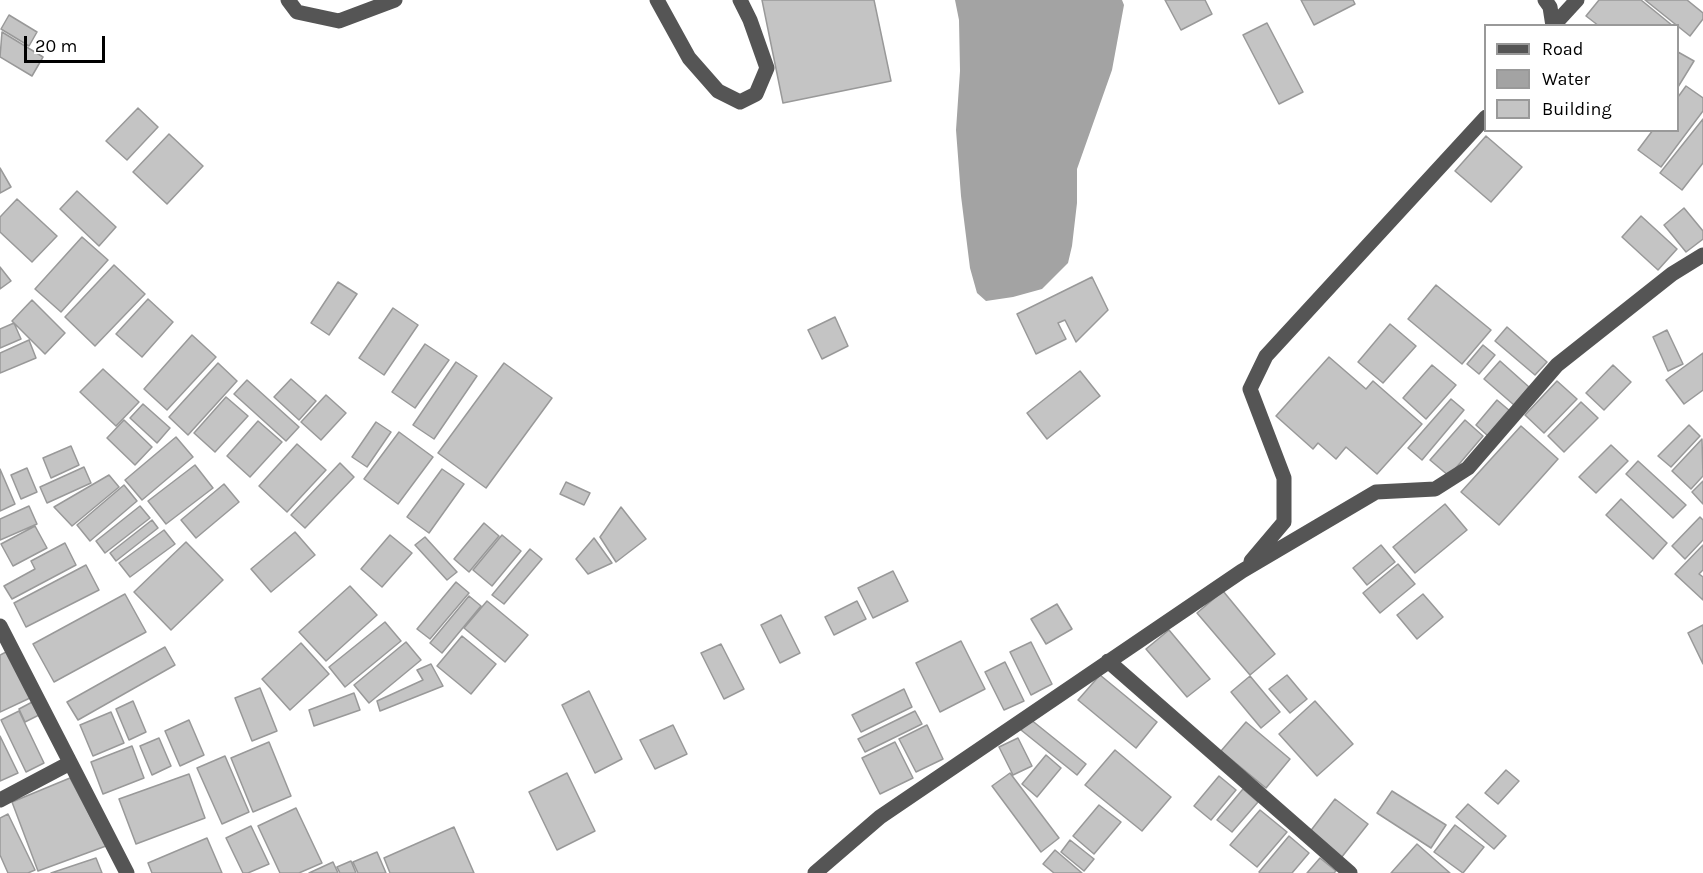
<!DOCTYPE html>
<style>
body{margin:0}
#map{position:relative;width:1703px;height:873px;overflow:hidden;background:#fff;font-family:Karla,sans-serif}
canvas{display:block}
.legend{position:absolute;left:1484px;top:24px;width:195px;height:108px;box-sizing:border-box;background:#fff;border:2px solid #999;margin:0;padding:8px 10px;list-style:none;font-size:18px;color:#000}
.legend li{display:flex;align-items:center;gap:12px;height:30px}
.legend b{width:30px;border:2px solid #999}
.scale{position:absolute;left:24px;top:36px;width:81px;height:27px;box-sizing:border-box;border:3px solid #000;border-top:0;padding-left:8px;font-size:18px;line-height:21px;white-space:nowrap;color:#000;-webkit-text-stroke:4px #fff;paint-order:stroke}
</style>
<div id="map">
<canvas width="1703" height="873"></canvas>
<ul class="legend">
<li><b style="height:8px;background:#555"></b>Road</li>
<li><b style="height:16px;background:#a3a3a3"></b>Water</li>
<li><b style="height:16px;background:#c4c4c4"></b>Building</li>
</ul>
<div class="scale">20 m</div>
</div>
<script>
const ctx = document.querySelector('canvas').getContext('2d');
ctx.lineJoin = 'round';
function fillPath(path, color) {
  ctx.fillStyle = color;
  ctx.fill(path, 'evenodd');
}
function stroke(path, color, width, dash) {
  ctx.strokeStyle = color;
  ctx.lineWidth = width;
  ctx.lineCap = dash ? 'butt' : 'round';
  ctx.setLineDash(dash || []);
  ctx.stroke(path);
}
fillPath(new Path2D(`
 M955,0H1122L1124,5L1112,70L1077,169V203L1072,246L1068,263L1042,289L1013,297L986,301L977,293L970,268L961,196L956,130L960,71L959,20Z`), '#a3a3a3');
const building = new Path2D(`
 M762,0H874L891,81L783,103Z
 M1165,0H1205L1212,14L1181,30Z
 M1301,0H1353L1355,4L1314,25Z
 M1599,0H1641L1673,26H1599L1586,16Z
 M1645,0H1687L1703,13V19L1690,36Z
 M9,15L37,32L29,46L1,29Z
 M1267,23L1303,92L1279,104L1243,35Z
 M2,32L43,57L32,76L0,57Z
 M1678,52L1694,61L1678,87Z
 M1686,86L1703,98V111L1661,167L1638,150L1653,130H1678V97Z
 M138,108L158,127L127,160L106,141Z
 M1703,119V163L1682,190L1660,173Z
 M169,134L203,166L167,204L133,172Z
 M1486,136L1522,167L1491,202L1455,171Z
 M0,168L11,187L0,193Z
 M77,191L116,227L99,246L60,209Z
 M17,199L57,236L32,262L0,232V217Z
 M1684,208L1703,231V239L1686,252L1664,225Z
 M1641,216L1677,249L1658,270L1622,237Z
 M82,237L108,260L61,312L35,289Z
 M114,265L145,294L95,346L65,317Z
 M0,267L11,281L0,289Z
 M1092,277L1108,310L1076,342L1065,320L1058,323L1066,339L1036,354L1017,314Z
 M338,282L357,294L329,335L311,323Z
 M1436,285L1491,330L1462,364L1408,319Z
 M148,299L173,322L142,357L116,334Z
 M32,300L65,333L45,354L12,321Z
 M393,308L418,325L384,375L359,358Z
 M835,317L848,346L822,359L808,330Z
 M14,323L21,339L0,348V329Z
 M1390,324L1416,346L1383,383L1358,362Z
 M1507,327L1547,362L1535,375L1495,341Z
 M1667,330L1683,364L1668,371L1653,337Z
 M192,335L216,357L167,410L144,389Z
 M29,340L36,358L0,373V353Z
 M425,344L449,360L415,408L392,392Z
 M1483,345L1495,355L1479,374L1467,364Z
 M1703,353V390L1684,404L1666,380Z
 M1329,357L1366,389L1373,381L1422,424L1377,474L1346,447L1336,459L1318,443L1313,449L1276,416Z
 M1500,361L1529,387L1514,405L1484,379Z
 M456,362L477,376L434,439L413,425Z
 M218,363L237,381L188,435L169,417Z
 M504,363L552,398L486,488L438,453Z
 M1432,365L1456,385L1426,419L1403,398Z
 M1613,365L1631,382L1604,410L1586,393Z
 M103,369L139,402L116,426L80,392Z
 M1080,371L1100,396L1047,439L1027,413Z
 M291,379L316,401L299,420L274,397Z
 M247,380L299,427L286,441L234,394Z
 M1557,381L1577,399L1544,433L1525,415Z
 M326,395L346,413L321,440L301,422Z
 M226,397L248,416L215,452L194,433Z
 M1451,399L1464,410L1422,460L1408,448Z
 M1497,400L1510,411L1488,436L1476,425Z
 M1581,402L1598,418L1564,452L1548,436Z
 M143,404L170,428L157,443L130,418Z
 M124,420L152,447L135,465L107,438Z
 M1465,420L1483,436L1449,476L1430,460Z
 M258,421L282,442L250,477L227,456Z
 M376,422L391,432L367,467L352,457Z
 M1689,425L1700,436L1671,467L1658,456Z
 M1521,426L1558,459L1499,525L1461,492Z
 M399,432L433,457L398,504L364,479Z
 M176,437L193,457L142,500L125,480Z
 M1702,439L1703,476L1691,489L1672,471Z
 M297,444L326,470L287,512L259,486Z
 M1611,445L1628,461L1596,493L1579,477Z
 M71,446L79,465L51,478L43,458Z
 M1638,461L1686,505L1673,518L1626,474Z
 M340,463L354,477L305,528L291,515Z
 M195,465L213,488L166,524L148,501Z
 M84,467L91,483L47,503L40,487Z
 M27,468L37,492L21,499L11,475Z
 M0,469L15,504L0,511Z
 M442,469L464,484L429,533L407,517Z
 M109,475L119,487L72,526L54,507Z
 M1703,481V504L1692,492Z
 M566,482L590,493L584,505L560,494Z
 M224,484L239,502L196,538L181,520Z
 M124,485L137,501L90,541L77,525Z
 M1621,499L1667,543L1653,559L1606,515Z
 M1445,504L1467,530L1415,573L1393,547Z
 M29,506L37,524L0,540V519Z
 M140,506L150,518L105,553L96,541Z
 M621,507L646,539L616,562L600,537Z
 M1700,517L1703,520V540L1685,559L1672,546Z
 M152,520L158,528L116,561L110,553Z
 M484,523L499,536L469,572L454,559Z
 M35,526L47,548L13,566L1,544Z
 M164,530L175,544L130,577L119,563Z
 M295,532L315,555L271,592L251,569Z
 M390,535L412,553L382,587L361,569Z
 M502,535L521,551L492,586L473,570Z
 M425,537L457,572L447,580L415,545Z
 M594,538L612,563L588,574L576,559Z
 M186,542L223,580L171,630L134,592Z
 M65,543L76,565L12,599L4,586L35,569L31,561Z
 M1381,545L1395,562L1367,585L1353,568Z
 M1703,545V570L1699,574L1703,577V600L1675,574Z
 M530,549L542,559L504,604L492,595Z
 M1398,564L1415,584L1380,613L1363,593Z
 M86,565L99,590L26,627L14,603Z
 M893,571L908,601L873,618L858,588Z
 M456,582L469,593L430,639L417,629Z
 M350,586L377,615L326,661L299,632Z
 M1223,591L1275,654L1250,675L1197,613Z
 M125,594L146,632L54,682L33,644Z
 M1423,594L1443,617L1417,639L1397,615Z
 M469,596L481,606L442,653L430,643Z
 M487,601L528,635L505,662L464,628Z
 M857,601L866,619L834,635L825,617Z
 M1057,604L1072,629L1046,644L1031,619Z
 M781,615L800,653L780,663L761,625Z
 M385,622L401,641L345,687L329,667Z
 M1703,625V664L1688,633Z
 M1169,630L1210,679L1187,697L1146,649Z
 M462,636L496,664L471,694L437,666Z
 M961,641L985,689L940,712L916,663Z
 M406,642L421,660L369,703L354,685Z
 M1031,642L1052,684L1031,695L1010,652Z
 M301,643L329,674L290,710L262,679Z
 M721,644L744,689L724,699L701,653Z
 M165,647L175,665L78,720L67,702Z
 M8,651L30,698L0,712V655Z
 M1005,662L1024,701L1004,710L985,672Z
 M431,664L443,686L380,711L377,701L423,680L417,670Z
 M1100,675L1157,722L1136,748L1078,700Z
 M1287,675L1307,699L1290,713L1269,689Z
 M1250,676L1280,712L1261,728L1231,692Z
 M260,688L277,731L252,741L235,698Z
 M904,689L912,707L861,732L852,715Z
 M589,691L622,759L595,773L562,705Z
 M354,693L360,710L314,726L309,710Z
 M36,700L43,713L25,722L19,709Z
 M133,701L146,732L129,740L116,709Z
 M1315,701L1353,744L1317,776L1279,734Z
 M19,711L44,763L26,772L1,720Z
 M915,711L922,724L865,752L858,739Z
 M111,712L124,743L93,756L80,725Z
 M1030,719L1086,764L1077,775L1021,730Z
 M189,720L204,755L180,766L165,731Z
 M1246,722L1290,759L1266,788L1221,751Z
 M673,725L687,754L655,769L640,740Z
 M927,725L943,759L916,772L899,739Z
 M0,736L18,773L0,781Z
 M159,738L171,766L152,775L140,746Z
 M1018,738L1032,766L1013,775L999,747Z
 M269,742L291,796L253,812L231,758Z
 M895,742L913,778L880,794L862,758Z
 M132,746L144,778L103,794L91,762Z
 M1115,750L1171,797L1142,831L1085,785Z
 M1046,755L1061,768L1037,797L1022,784Z
 M225,756L249,812L222,824L197,768Z
 M1506,770L1519,781L1498,804L1485,793Z
 M567,773L595,831L557,850L529,792Z
 M1010,773L1059,838L1041,852L992,786Z
 M189,774L205,818L136,844L119,799Z
 M1219,776L1236,790L1211,820L1194,806Z
 M70,778L106,846L38,871L12,802Z
 M1243,789L1258,802L1232,832L1217,820Z
 M1392,791L1446,825L1431,848L1377,813Z
 M1335,799L1368,824L1341,858L1309,833Z
 M1468,804L1506,836L1494,849L1456,817Z
 M1099,805L1121,822L1094,854L1073,836Z
 M296,808L322,863L299,873H280L258,826Z
 M1260,810L1287,832L1257,867L1230,845Z
 M8,814L35,870L28,873H8L0,855V818Z
 M1455,825L1484,847L1463,873L1434,852Z
 M251,826L269,864L248,873H243L226,838Z
 M454,827L474,873H390L384,858Z
 M1289,836L1309,853L1292,873H1260L1259,872Z
 M207,838L222,873H152L148,863Z
 M1070,840L1094,859L1084,871L1061,852Z
 M1417,844L1450,873H1391Z
 M1055,850L1082,873H1054L1043,864Z
 M377,852L386,873H358L353,862Z
 M96,858L102,873H51Z
 M1320,858L1336,871L1334,873H1307Z
 M351,861L356,873H340L337,867Z
 M333,862L338,873H309Z`);
fillPath(building, '#c4c4c4');
stroke(building, '#999', 1.5);
stroke(new Path2D(`
 M288,0L297,12L339,21L395,0
 M657,0L689,58L718,91L740,102L756,94L767,68L750,20L740,0
 M1545,0L1550,7L1553,26
 M1554,25L1577,0
 M1251,561L1284,522V478L1250,389L1266,356L1486,117
 M0,626L127,873
 M1108,661L1350,873
 M0,800L70,763
 M815,873L880,817L1242,571L1376,492L1435,489L1468,468L1557,365L1672,274L1703,255`), '#555', 15);
</script>
